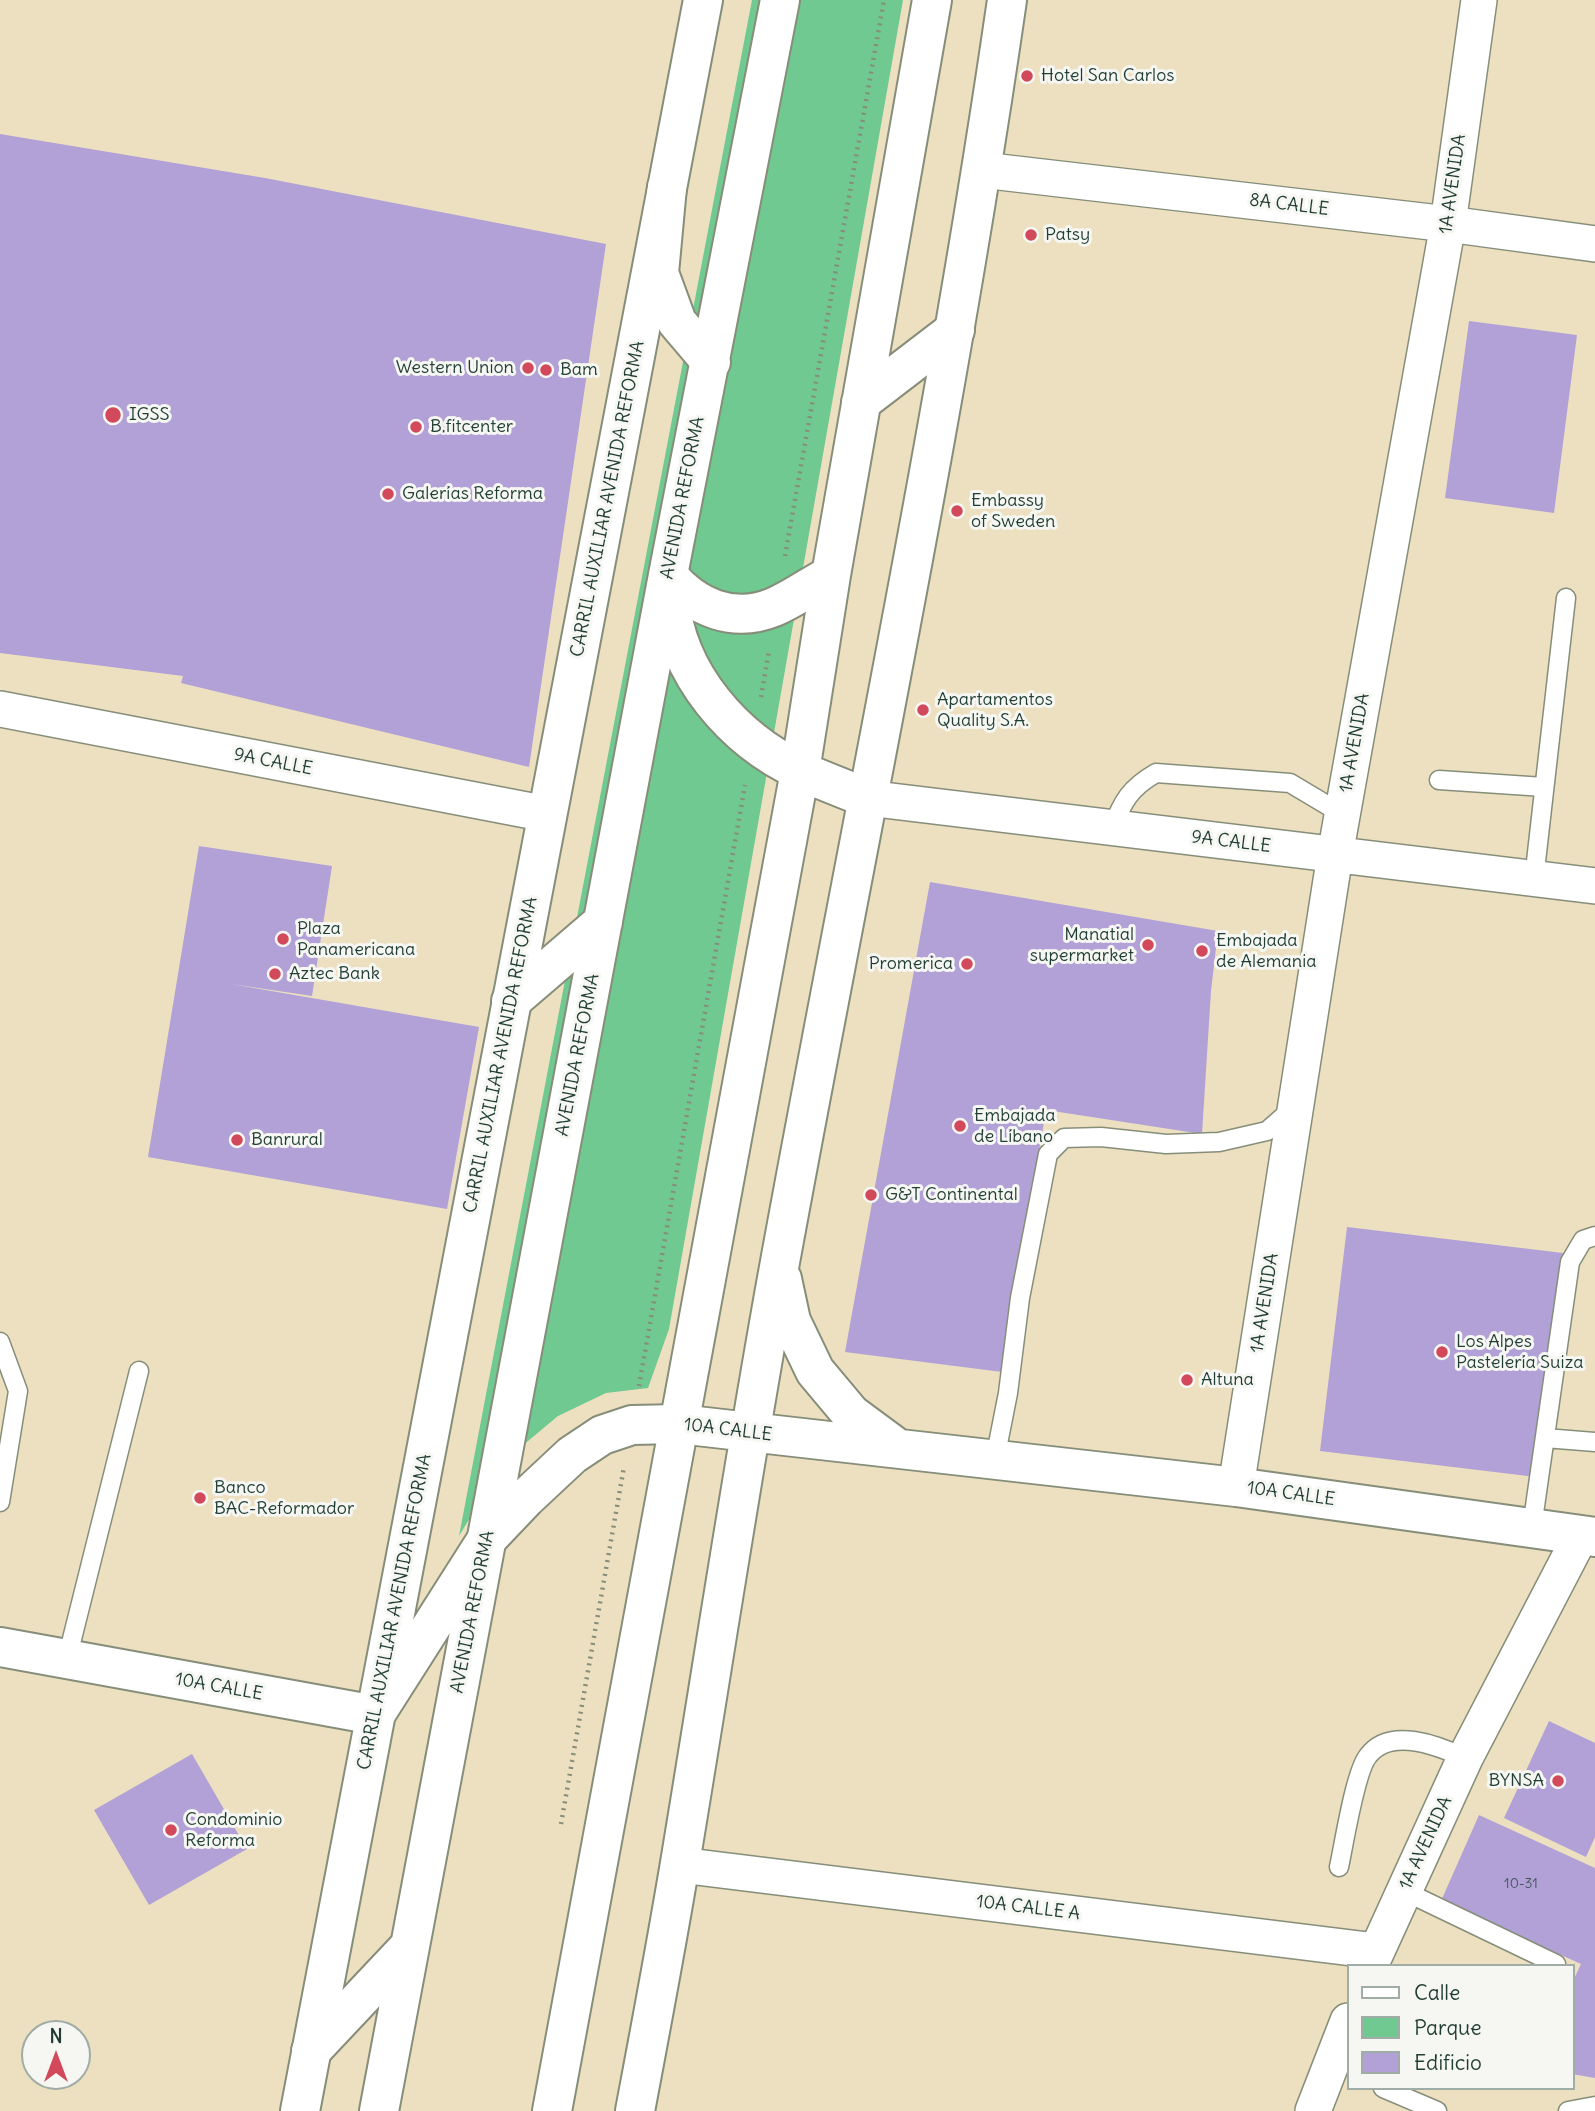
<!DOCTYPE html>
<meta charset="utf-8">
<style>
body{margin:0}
#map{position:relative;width:1595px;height:2111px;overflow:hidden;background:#ece0c0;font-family:Delius,sans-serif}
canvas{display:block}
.legend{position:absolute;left:1347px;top:1964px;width:228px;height:126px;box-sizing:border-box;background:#f6f6f2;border:2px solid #a0aca6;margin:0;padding:9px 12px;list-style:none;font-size:21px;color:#1f3d34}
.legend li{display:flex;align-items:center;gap:14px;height:35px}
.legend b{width:35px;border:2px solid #a0aca6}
.north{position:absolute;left:21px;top:2020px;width:70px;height:70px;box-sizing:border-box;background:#f6f6f2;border:2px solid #a0aca6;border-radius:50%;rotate:0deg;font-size:19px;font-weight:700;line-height:28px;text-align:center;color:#1f3d34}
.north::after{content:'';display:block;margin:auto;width:24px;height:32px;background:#d1495b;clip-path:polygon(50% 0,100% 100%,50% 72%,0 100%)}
</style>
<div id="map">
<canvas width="1595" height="2111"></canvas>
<ul class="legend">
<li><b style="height:9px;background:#fff"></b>Calle</li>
<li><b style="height:19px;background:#6fc991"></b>Parque</li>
<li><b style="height:19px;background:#b2a1d7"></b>Edificio</li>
</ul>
<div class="north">N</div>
</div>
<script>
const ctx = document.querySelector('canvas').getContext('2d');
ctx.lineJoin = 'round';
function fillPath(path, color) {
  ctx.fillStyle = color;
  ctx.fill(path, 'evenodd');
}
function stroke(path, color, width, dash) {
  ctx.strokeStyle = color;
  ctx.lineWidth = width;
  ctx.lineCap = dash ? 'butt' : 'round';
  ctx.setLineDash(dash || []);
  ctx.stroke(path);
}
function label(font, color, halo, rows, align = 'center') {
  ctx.font = font + ' Delius,sans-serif';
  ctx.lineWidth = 6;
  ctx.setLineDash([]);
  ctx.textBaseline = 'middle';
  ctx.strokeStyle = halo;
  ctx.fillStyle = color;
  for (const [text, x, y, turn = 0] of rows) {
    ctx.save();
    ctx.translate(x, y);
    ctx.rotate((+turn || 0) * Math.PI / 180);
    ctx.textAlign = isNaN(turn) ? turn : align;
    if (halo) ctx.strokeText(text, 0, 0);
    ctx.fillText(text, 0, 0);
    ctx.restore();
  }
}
fillPath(new Path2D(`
 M752,0H903L669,1329L648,1388L606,1393L558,1416L504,1461L459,1536Z`), '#6fc991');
fillPath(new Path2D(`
 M0,134L265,178L606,244L529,767L181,683L183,676L0,653Z
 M1469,321L1577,335L1554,513L1445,498Z
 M199,846L332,866L312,996L231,984L479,1027L447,1209L148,1157Z
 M930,882L1218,931L1211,991L1202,1134L1046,1110L1002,1372L845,1352Z
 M1347,1227L1563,1253L1536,1477L1320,1451Z
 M1549,1721L1595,1743V1837L1586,1857L1504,1818Z
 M192,1754L247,1849L149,1905L94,1810Z
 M1479,1815L1595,1868V2078L1572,2074V1983L1581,1964L1441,1901Z`), '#b2a1d7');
const lane = new Path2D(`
 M1439,780L1544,787
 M1112,828C1123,801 1130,788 1156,773L1290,783L1342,814
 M1534,879L1566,598
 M0,1342L18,1391L0,1502
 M1545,1438L1595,1442
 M995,1459L1008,1393L1020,1298L1048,1154L1064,1138L1101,1137L1166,1144L1219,1142L1267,1131L1292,1109
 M1532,1527L1570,1262L1583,1240L1595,1236
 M67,1659L139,1371
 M1339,1867C1344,1844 1355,1772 1368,1756C1390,1726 1439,1746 1465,1758
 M1404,1891L1556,1964
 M1383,2088L1437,2111
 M1568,2111L1595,2106`);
const street = new Path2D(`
 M982,170L1448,224L1595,244
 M0,709L547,814
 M867,798L1595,886
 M1236,1487L1335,855L1448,224L1479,0
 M680,1865L1376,1951
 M1370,1966L1465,1758L1581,1535
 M1313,2111L1348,2021`);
const secondary = new Path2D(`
 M782,1279L791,1321L815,1371L851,1414L897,1448
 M0,1647L375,1715L487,1539L526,1498L572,1455L602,1435L632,1425L679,1424L1236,1487L1595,1537
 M300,2111L703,0
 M635,2111C651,2026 667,1942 681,1857C714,1658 744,1459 780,1262C857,841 946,423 1007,0`);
const primary = new Path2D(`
 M667,187L659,273L677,322L711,362
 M861,402L955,330
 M668,575C694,607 733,624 774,607C793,599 812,585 831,575
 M670,598C676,674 734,740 801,771C823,781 845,789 867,798
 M511,1001L603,922
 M311,2051L409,1947
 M379,2111L668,575L780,0
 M552,2111L800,771L831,575L932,0`);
stroke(lane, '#868e7a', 21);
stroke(street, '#868e7a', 38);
stroke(secondary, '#868e7a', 42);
stroke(primary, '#868e7a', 42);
stroke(new Path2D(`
 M785,556L884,0
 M761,697L769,651
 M639,1386L745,785
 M561,1824L624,1467`), '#868e7a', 4.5, [2, 5]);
stroke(lane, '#fff', 18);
stroke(street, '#fff', 35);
stroke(secondary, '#fff', 38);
stroke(primary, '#fff', 38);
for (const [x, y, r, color] of [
 [1027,76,7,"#d1495b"],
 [1031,235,7,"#d1495b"],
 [528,368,7,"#d1495b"],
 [546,370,7,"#d1495b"],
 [113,415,9,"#d1495b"],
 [416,427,7,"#d1495b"],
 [388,494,7,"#d1495b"],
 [957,511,7,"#d1495b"],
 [923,710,7,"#d1495b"],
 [283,939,7,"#d1495b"],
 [1148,945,7,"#d1495b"],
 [1202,951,7,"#d1495b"],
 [967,964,7,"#d1495b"],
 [275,974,7,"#d1495b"],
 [960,1126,7,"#d1495b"],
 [237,1140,7,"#d1495b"],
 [871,1195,7,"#d1495b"],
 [1442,1352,7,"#d1495b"],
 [1187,1380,7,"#d1495b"],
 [200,1498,7,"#d1495b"],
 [1558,1781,7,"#d1495b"],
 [171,1830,7,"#d1495b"]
]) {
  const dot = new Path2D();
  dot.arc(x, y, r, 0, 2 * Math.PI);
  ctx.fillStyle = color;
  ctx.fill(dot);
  stroke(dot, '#f6f6f2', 2.5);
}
label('14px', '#44565d', null, [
 ["10-31",1521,1884]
]);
label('18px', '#1f3d34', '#f6f6f2', [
 ["Hotel San Carlos",1041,76],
 ["Patsy",1045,235],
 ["Western Union",514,368,"right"],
 ["Bam",560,370],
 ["IGSS",129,415],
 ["B.fitcenter",430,427],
 ["Galerías Reforma",402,494],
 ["Embassy",971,501],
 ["of Sweden",971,522],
 ["Apartamentos",937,700],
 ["Quality S.A.",937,721],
 ["Plaza",297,929],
 ["Panamericana",297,950],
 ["Manatial",1134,935,"right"],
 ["supermarket",1134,956,"right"],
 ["Embajada",1216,941],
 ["de Alemania",1216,962],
 ["Promerica",953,964,"right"],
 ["Aztec Bank",289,974],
 ["Embajada",974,1116],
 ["de Líbano",974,1137],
 ["Banrural",251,1140],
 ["G&T Continental",885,1195],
 ["Los Alpes",1456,1342],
 ["Pastelería Suiza",1456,1363],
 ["Altuna",1201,1380],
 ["Banco",214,1488],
 ["BAC-Reformador",214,1509],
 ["BYNSA",1544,1781,"right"],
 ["Condominio",185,1820],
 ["Reforma",185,1841]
], 'left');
label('18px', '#1f3d34', '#f6f6f2', [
 ["1A AVENIDA",1453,184,-82],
 ["8A CALLE",1289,205,7],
 ["AVENIDA REFORMA",683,498,-79],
 ["CARRIL AUXILIAR AVENIDA REFORMA",608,499,-79],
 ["1A AVENIDA",1355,743,-80],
 ["9A CALLE",273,762,11],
 ["9A CALLE",1231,842,7],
 ["CARRIL AUXILIAR AVENIDA REFORMA",501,1055,-79],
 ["AVENIDA REFORMA",578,1055,-79],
 ["1A AVENIDA",1265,1303,-81],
 ["10A CALLE",728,1430,7],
 ["10A CALLE",1291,1494,8],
 ["CARRIL AUXILIAR AVENIDA REFORMA",395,1612,-79],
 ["AVENIDA REFORMA",473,1612,-79],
 ["10A CALLE",219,1687,10],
 ["1A AVENIDA",1426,1843,-65],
 ["10A CALLE A",1028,1908,7]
]);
</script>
